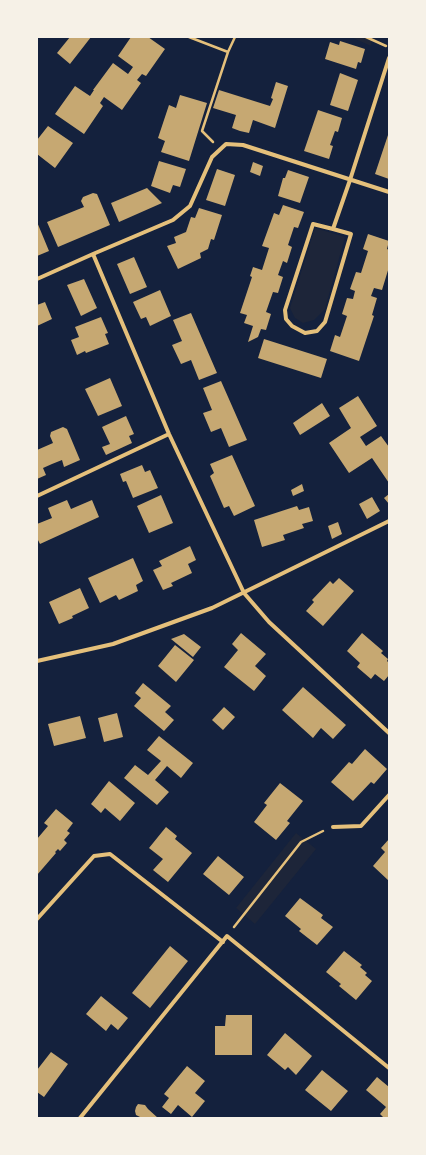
<!DOCTYPE html>
<style>
body{margin:0}
#map{position:relative;width:426px;height:1155px;overflow:hidden;background:#14213d;font-family:"Zilla Slab",serif}
canvas{display:block}
.frame{position:absolute;inset:0;border:38px solid #f6f1e7;pointer-events:none}
</style>
<div id="map">
<canvas width="426" height="1155"></canvas>
<div class="frame"></div>
</div>
<script>
const ctx = document.querySelector('canvas').getContext('2d');
ctx.lineJoin = 'round';
function fillPath(path, color) {
  ctx.fillStyle = color;
  ctx.fill(path, 'evenodd');
}
function stroke(path, color, width, dash) {
  ctx.strokeStyle = color;
  ctx.lineWidth = width;
  ctx.lineCap = dash ? 'butt' : 'round';
  ctx.setLineDash(dash || []);
  ctx.stroke(path);
}
fillPath(new Path2D(`
 M351,37H373L371,46Z
 M315,228L345,237L325,309L314,320L303,323L295,318L290,308Z
 M296,833L316,849L255,924L236,908Z`), '#1d2539');
fillPath(new Path2D(`
 M70,37H91L70,64L57,53Z
 M131,37H148L165,49L146,76L142,74L137,80L141,83L122,110L104,97L100,103L103,106L84,134L55,114L75,86L90,96L94,90H93L113,63L128,74L133,67L118,56Z
 M340,41L365,49L361,63L358,62L356,69L325,59L330,42L339,45Z
 M340,73L358,80L348,111L330,105Z
 M276,82L288,86L275,128L253,120L249,133L240,131L232,128L236,115L213,108L219,90L270,106L273,99L271,98Z
 M180,95L207,103L189,161L161,152L165,141L158,138L169,105L176,108Z
 M318,110L342,118L338,132L335,131L330,145L333,146L329,159L304,151Z
 M48,126L73,143L55,168L37,154V140Z
 M389,132V179L375,174Z
 M159,161L186,169L180,187L173,185L170,193L151,186Z
 M253,162L263,166L260,176L250,172Z
 M217,169L235,175L225,206L206,200Z
 M288,170L309,177L300,203L278,196L283,178H285Z
 M147,188L162,203L119,222L111,203Z
 M93,193L97,194L110,225L58,247L47,222L84,207L81,201L83,197Z
 M283,205L304,212L298,228L294,227L288,245L292,247L287,263L283,261L278,275L283,277L278,293L273,292L266,312L271,314L266,330L261,329L258,337L248,342L253,326L244,323L247,315L240,313L252,277L250,276L253,267L262,270L269,248L262,246L274,213L279,215Z
 M199,208L222,215L214,240L211,239L208,249L200,253L201,258L178,269L167,246L176,243L174,237L186,232L191,217L195,218Z
 M37,222L49,251L37,256Z
 M368,234L389,241L387,249L389,250V267L382,290L374,288L371,296L377,298L372,315L374,316L359,361L330,351L335,335L340,337L347,316L342,314L347,298L353,299L355,291L350,289L356,272L361,273L368,251L363,249Z
 M134,257L147,287L130,294L117,264Z
 M84,279L97,308L81,316L67,285Z
 M160,290L171,316L150,326L146,317L141,319L133,302Z
 M45,302L52,319L37,326V305Z
 M191,313L217,373L199,380L191,360L181,364L172,345L182,341L173,320Z
 M101,317L108,333L105,334L109,344L86,353L85,351L77,355L71,340L79,337L75,327Z
 M264,339L327,359L321,378L258,358Z
 M110,378L122,406L98,416L85,389Z
 M221,381L247,440L229,447L221,428L211,432L203,413L212,410L203,388Z
 M358,396L377,426L360,437L366,446L381,436L389,447V483L372,458L349,473L329,443L351,428L339,408Z
 M322,403L330,416L300,435L293,423Z
 M126,416L134,434L129,436L132,443L106,455L102,447L110,444L102,427Z
 M63,427L67,429L80,460L64,467L62,460L52,464L43,468L46,475L37,479V450L53,443L50,436L51,432Z
 M232,455L255,506L234,516L229,506L224,508L210,476L214,473L210,464Z
 M142,465L145,472L150,470L158,488L133,498L126,481L123,482L120,474Z
 M302,484L304,491L293,496L291,490Z
 M389,494V504L384,498Z
 M161,495L173,523L149,533L137,506Z
 M372,497L380,511L367,519L359,504Z
 M67,500L71,509L92,500L99,517L40,544L37,538V524L52,518L48,508Z
 M297,506L299,510L309,507L313,521L302,524L304,528L283,535L285,540L262,547L254,520Z
 M338,522L342,534L332,539L328,526Z
 M190,546L196,560L188,564L192,573L171,583L173,586L163,590L153,570L162,566L159,561Z
 M133,558L143,581L136,585L138,591L119,600L116,595L100,603L88,578Z
 M339,578L354,591L323,626L306,611L314,602L312,600L330,581L333,584Z
 M80,588L89,608L72,616L73,618L59,624L49,602Z
 M241,633L266,654L255,666L266,676L254,691L224,667L238,650L232,644Z
 M362,633L383,651L381,653L388,659L387,661L389,663V675L384,681L375,674L371,679L357,667L360,663L347,651Z
 M184,634L201,647L193,657L171,639Z
 M175,645L194,660L176,682L158,666Z
 M143,683L171,706L165,712L174,720L164,731L134,706L141,698L135,693Z
 M303,687L346,725L333,739L321,728L313,738L282,710Z
 M224,707L235,717L223,730L212,720Z
 M117,713L123,737L104,742L98,718Z
 M80,716L86,738L54,746L48,724Z
 M159,736L193,763L181,778L167,766L155,780L169,792L157,805L124,778L135,765L148,775L161,761L147,750Z
 M365,749L387,769L374,784L371,782L353,801L331,782L349,762L352,764Z
 M109,781L135,803L120,821L105,808L101,813L91,804Z
 M280,783L303,801L287,821L290,823L276,840L254,822L267,805L264,803Z
 M56,809L73,823L67,831L70,833L64,840L67,843L60,851L58,849L55,852L56,853L37,875V839L48,826L44,823Z
 M166,827L177,836L175,839L192,853L168,882L153,870L163,859L149,848Z
 M389,839V881L373,866L385,852L381,848Z
 M218,856L244,877L229,895L203,874Z
 M300,898L323,915L321,918L333,927L317,945L299,931L301,929L285,916Z
 M170,946L188,961L150,1008L132,993Z
 M344,951L362,965L360,967L367,973L365,975L372,981L356,1000L339,986L341,984L326,972Z
 M101,996L128,1018L118,1030L111,1024L106,1031L86,1014Z
 M226,1015H252V1055H215V1026H225Z
 M285,1033L312,1056L296,1075L288,1067L285,1070L267,1055Z
 M51,1052L68,1064L44,1097L37,1092V1070Z
 M187,1066L205,1081L195,1093L205,1101L192,1117L178,1105L171,1114L162,1107L169,1098L164,1094Z
 M322,1070L348,1091L331,1111L305,1090Z
 M377,1077L389,1087V1118H384L380,1114L386,1107L366,1090Z
 M138,1104L145,1105L148,1109L158,1118H139L140,1117L136,1115L135,1111L136,1107Z`), '#c6a872');
stroke(new Path2D(`
 M189,37L228,52
 M366,37L386,46
 M213,142L202,131L228,52L235,37
 M234,927L301,842L323,831`), '#e5c07b', 2.5);
stroke(new Path2D(`
 M333,229L351,234L325,322L317,331L305,333L292,326L286,319L285,310L313,224L333,229L350,180L389,58
 M93,254L169,434L244,593L269,622L389,733
 M37,279L93,254L173,220L190,206L212,157L226,144L243,145L389,192
 M37,496L169,434
 M37,661L113,644L212,608L389,521
 M333,827L361,826L389,795
 M37,919L94,856L110,854L223,942
 M80,1118L227,936L389,1068`), '#e5c07b', 4);
</script>
